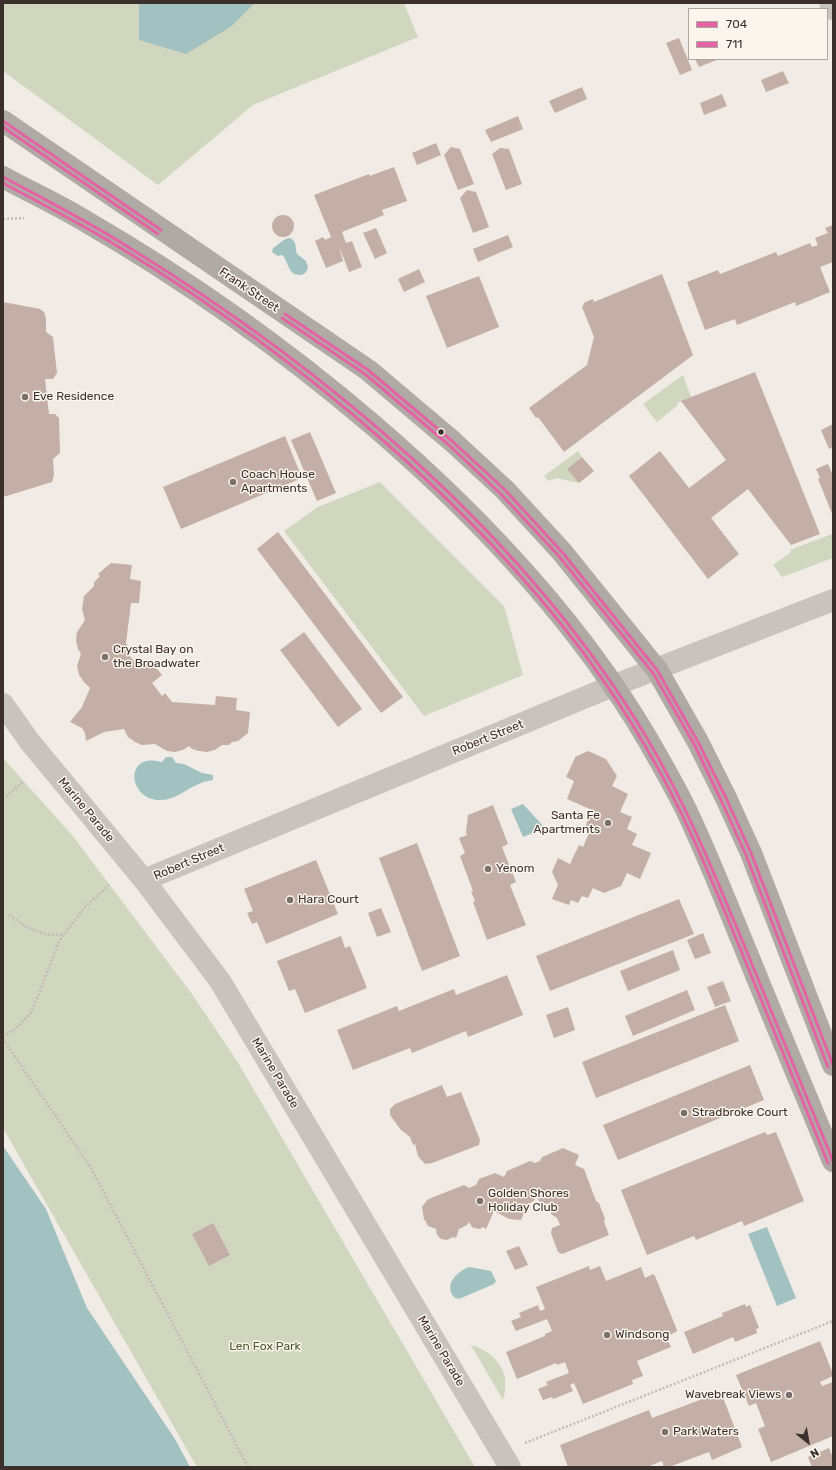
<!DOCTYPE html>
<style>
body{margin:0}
#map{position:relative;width:836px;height:1470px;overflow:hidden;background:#f0ebe5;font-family:Rubik,sans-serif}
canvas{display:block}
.frame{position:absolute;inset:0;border:4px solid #3b302b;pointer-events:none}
.legend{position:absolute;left:688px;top:8px;width:140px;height:52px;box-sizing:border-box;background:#fbf5ee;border:1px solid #aea6a0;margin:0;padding:5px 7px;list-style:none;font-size:12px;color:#3b302b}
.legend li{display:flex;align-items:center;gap:8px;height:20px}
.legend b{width:20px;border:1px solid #aea6a0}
.north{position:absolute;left:788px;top:1422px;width:40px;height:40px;-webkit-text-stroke:3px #fbf5ee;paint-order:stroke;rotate:149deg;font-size:11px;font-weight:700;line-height:16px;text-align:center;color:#3b302b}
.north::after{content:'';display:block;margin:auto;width:14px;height:18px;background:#3b302b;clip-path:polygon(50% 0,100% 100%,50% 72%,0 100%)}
</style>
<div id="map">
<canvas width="836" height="1470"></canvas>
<div class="frame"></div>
<ul class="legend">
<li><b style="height:5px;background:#e463a4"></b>704</li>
<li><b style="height:5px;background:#e463a4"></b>711</li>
</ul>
<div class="north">N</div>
</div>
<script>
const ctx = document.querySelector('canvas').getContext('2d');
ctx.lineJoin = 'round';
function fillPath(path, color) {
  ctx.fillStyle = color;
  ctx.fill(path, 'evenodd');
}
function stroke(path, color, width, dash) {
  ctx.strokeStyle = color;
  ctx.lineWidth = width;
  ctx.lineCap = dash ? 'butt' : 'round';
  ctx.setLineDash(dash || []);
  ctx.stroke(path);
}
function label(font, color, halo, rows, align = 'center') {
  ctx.font = font + ' Rubik,sans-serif';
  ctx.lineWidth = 3;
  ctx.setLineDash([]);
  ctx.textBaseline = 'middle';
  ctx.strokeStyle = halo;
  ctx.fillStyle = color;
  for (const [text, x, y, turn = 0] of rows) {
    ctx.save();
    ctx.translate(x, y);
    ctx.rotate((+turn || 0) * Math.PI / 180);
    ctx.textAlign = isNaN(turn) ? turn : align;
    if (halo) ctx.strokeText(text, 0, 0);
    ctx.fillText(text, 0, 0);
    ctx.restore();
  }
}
fillPath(new Path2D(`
 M3,3H139V40L232,26L255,3H404L418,37L253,105L158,185L3,71Z
 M683,375L691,397L677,403L678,405L657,422L643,404Z
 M578,451L582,457L568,469L579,483L557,478L548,481L544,476Z
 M380,482L504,606L523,675L424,716L284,531L318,507Z
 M832,534L833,558L782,577L773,565L791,552L790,550Z
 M3,758L72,835L192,994L237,1061L475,1467H197L3,1128Z
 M471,1345C486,1349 502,1361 505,1378C506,1385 505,1393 503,1400Z`), '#d1d6bf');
fillPath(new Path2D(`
 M139,3H255L232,26L186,54L139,40Z
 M290,238C297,241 295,248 297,254L306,261L308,267C307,271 305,275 300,275C287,275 289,261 282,255L278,256L272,252L273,248C279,245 282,239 290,238Z
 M166,757H172L176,763L184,764L202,773L213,775V780C209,781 205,781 201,783C187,788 176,800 161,800C128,801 123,751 162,762Z
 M523,804L545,828L523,837L511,809Z
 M3,1146L46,1209L87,1308L175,1439L190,1467H3Z
 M767,1227L796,1298L777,1306L748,1234Z
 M469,1267L491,1271L496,1281L494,1284L459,1299L455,1298C443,1286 456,1272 469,1267Z`), '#a1c2c1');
fillPath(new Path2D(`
 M679,38L692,70L680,75L666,43Z
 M695,59H719L699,67Z
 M783,71L789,83L766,92L761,80Z
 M582,87L587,99L555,113L549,101Z
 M722,94L727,106L704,115L700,103Z
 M518,116L523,129L491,142L485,130Z
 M436,143L441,155L417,165L412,153Z
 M451,147L460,149L474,184L458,190L444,155Z
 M500,148L509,149L522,184L506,190L492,154Z
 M394,167L407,201L382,210L384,215L342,232L346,243L352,241L362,267L349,272L339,246L343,261L326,268L315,241L323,237L325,240L331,237L314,195L369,174L370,176Z
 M467,190L476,192L489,227L473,233L460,198Z
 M272 226a11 11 0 1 1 22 0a11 11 0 1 1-22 0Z
 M833,225V262L820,267L830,292L796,306L795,302L737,325L735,319L705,330L687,282L718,270L720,274L776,252L778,256L810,243L812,247L818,245L815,238L828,233L825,228Z
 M376,228L387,253L375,259L363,233Z
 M508,235L513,247L478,262L473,249Z
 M419,269L425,282L404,292L398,279Z
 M662,274L693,355L564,452L538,417L536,418L529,408L587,365L594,337L582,307L585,302L593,299L594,302Z
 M479,276L499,327L447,348L426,296Z
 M3,302L40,309L44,312L46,319V332L53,337L57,373L53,379H45L49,414H55L59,418L60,453L53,459L54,475L52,482L3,497Z
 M755,372L820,534L791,545L748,489L711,518L739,554L708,579L629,476L660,451L689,488L726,460L681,401Z
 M833,424V447L829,449L821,430Z
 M310,432L336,493L317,501L291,440Z
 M285,436L302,478L181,529L163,487Z
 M582,457L594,471L579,483L567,469Z
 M828,464L832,473L833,472V516L818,479L820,478L816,469Z
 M278,532L403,697L381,713L257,549Z
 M111,563L132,565L130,579L141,581L139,603H131L126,643L132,653L129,655L139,668L150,660L162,675L152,683L162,696L165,693L172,702L215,705L216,696L237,698L236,710L250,712L248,733L238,741L232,742L229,745H222L215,750L207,752L199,751L192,749L189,746L183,750L175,752L167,751L155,744L142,745L135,742L128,737L124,729L104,732L86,741L85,733L82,728L70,722L82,707L90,688L84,682L79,675L77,666L81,654L78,649L76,640L77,632L85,620L82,609L84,596L94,586V582L100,576L98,574Z
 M304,632L362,709L338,727L280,650Z
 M588,751L606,759L617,776L612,786L628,794L620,812L632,817L627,829L637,834L632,845L651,853L640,879L627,873L621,886L604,893L593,888L588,898L582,896L578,903L571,900L569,905L552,899L558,885L552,872L558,858L570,864L579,845L583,847L589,833L584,830L592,810L567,799L574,781L566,777L575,758V757Z
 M493,805L508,844L502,847L516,882L510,885L526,925L487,940L473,902L475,901L471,892L473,891L460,856L465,853L459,838L467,835L466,832L468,815Z
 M417,843L460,956L422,971L379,858Z
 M316,860L338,914L266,944L257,922L252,924L247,913L253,911L244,889Z
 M679,899L694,934L550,991L536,956Z
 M381,908L391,932L377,937L368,913Z
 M703,933L711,953L695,959L687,940Z
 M341,936L345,948L350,946L367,988L305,1013L295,989L289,991L277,961Z
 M673,950L680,970L628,991L620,971Z
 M507,975L523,1015L468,1037L466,1031L412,1053L410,1048L353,1070L337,1030L397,1006L399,1011L454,989L456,995Z
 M723,981L731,1001L715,1007L707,987Z
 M687,990L695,1010L633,1036L625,1016Z
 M725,1005L739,1041L596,1098L582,1062Z
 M568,1007L575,1030L554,1038L546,1015Z
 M750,1065L764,1100L618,1160L603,1125Z
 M442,1085L447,1097L461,1092L480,1140L479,1145L432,1163L425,1164L418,1156L415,1144L413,1145L410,1137L401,1130L390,1115V1109L395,1104Z
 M765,1132L767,1135L776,1132L804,1201L744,1226L742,1221L696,1240L694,1236L647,1255L621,1190Z
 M563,1148L579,1155L575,1165L584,1169L596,1201L599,1203L605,1219L604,1222L609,1235L562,1254L558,1252L551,1233L552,1228L560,1225L557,1218L551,1214L550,1203L547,1204L541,1203L536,1197L534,1201L528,1204L521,1220L509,1219L494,1211L486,1229L483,1227L480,1229L474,1228L472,1227L469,1222L467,1225L459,1229L456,1238L453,1237L447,1240L441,1239L437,1235L436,1229L428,1226L425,1220H424L422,1207L427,1200L431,1198L464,1185L469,1188L476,1185L479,1179L495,1173L504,1177L507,1171L530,1161L535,1163L540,1161L542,1157Z
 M213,1223L230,1255L209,1266L192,1234Z
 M519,1246L528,1265L515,1270L506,1251Z
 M589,1266L590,1270L600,1266L606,1281L641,1267L645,1278L653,1274L655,1276L677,1330L676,1332L666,1336L671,1347L637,1361L643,1376L632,1380L633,1384L583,1404L574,1383L570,1385L573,1391L553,1399L552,1397L543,1400L538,1389L548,1385L546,1382L569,1373L565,1362L557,1365L556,1363L517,1379L506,1352L545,1336V1334L552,1331L547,1319L516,1331L511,1321L521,1317L519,1313L538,1305L540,1311L545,1309L536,1287Z
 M745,1304L746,1307L750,1305L759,1328L756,1329L757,1333L735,1342L733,1337L693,1354L684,1332L723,1316L722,1313Z
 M820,1341L833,1374V1376L820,1382L822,1386L833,1382V1436L771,1462L758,1429L765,1426L756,1403L749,1406L736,1375Z
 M721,1392L742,1447L712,1460L709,1452L669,1467H664L662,1461L647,1467H568L560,1445L649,1410L652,1418Z
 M829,1448L833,1458V1467H812L808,1457Z`), '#c3afa7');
stroke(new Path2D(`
 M3,219L24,218
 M3,799L23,782
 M9,915L28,928L48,935L64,934
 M3,1037L15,1029L30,1014L39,994L58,943L84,908L109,885
 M3,1039L91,1168L248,1467
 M525,1443L833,1321`), '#c2bbb6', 2.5, [2, 2]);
stroke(new Path2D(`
 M830,3L833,9
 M3,704L30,742L144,880L220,981L510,1467
 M144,880L615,685L833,600`), '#c9c3be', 22);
stroke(new Path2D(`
 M3,121L368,370L452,441L505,490L562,552L657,670L698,742L726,798L751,853L833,1065
 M3,177C30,192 59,205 85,221C187,280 284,349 373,425C479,516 577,619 648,740C662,765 677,790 689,816C711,863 729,910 749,958C776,1025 805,1093 833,1161`), '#afaaa4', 22);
stroke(new Path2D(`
 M3,121L161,230
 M3,177C44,199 85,220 125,245C325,368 527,536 648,740C687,806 715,875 744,945C773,1017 803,1089 833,1161
 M285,314L368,370L452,441L505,490L562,552L657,670L698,742L726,798L751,853L833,1065`), '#e463a4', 3);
stroke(new Path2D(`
 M3,127L158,234
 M3,183C42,204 81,224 119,247C213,304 303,370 386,443C486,531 577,629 644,744C683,809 711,878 740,948C769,1020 799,1091 828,1163
 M282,318L365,374L449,445L501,494L558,555L653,673L694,744L721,800L746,855L828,1067`), '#e463a4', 3);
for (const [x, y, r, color] of [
 [25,397,4,"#7a716c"],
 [441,432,3.5,"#3b302b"],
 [233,482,4,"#7a716c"],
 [105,657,4,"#7a716c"],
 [608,823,4,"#7a716c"],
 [488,869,4,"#7a716c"],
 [290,900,4,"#7a716c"],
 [684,1113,4,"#7a716c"],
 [480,1201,4,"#7a716c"],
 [607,1335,4,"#7a716c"],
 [789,1395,4,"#7a716c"],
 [665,1432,4,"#7a716c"]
]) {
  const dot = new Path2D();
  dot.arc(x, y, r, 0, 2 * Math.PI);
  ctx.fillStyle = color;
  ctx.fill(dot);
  stroke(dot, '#fbf5ee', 1.5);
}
label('12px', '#3b302b', '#fbf5ee', [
 ["Frank Street",249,290,34],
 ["Robert Street",488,738,-22],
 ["Marine Parade",86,810,50],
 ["Robert Street",189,862,-23],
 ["Marine Parade",275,1073,59],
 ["Marine Parade",441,1351,59]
]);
label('12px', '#3b302b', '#fbf5ee', [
 ["Eve Residence",33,397],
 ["Coach House",241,475],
 ["Apartments",241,489],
 ["Crystal Bay on",113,650],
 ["the Broadwater",113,664],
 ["Santa Fe",600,816,"right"],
 ["Apartments",600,830,"right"],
 ["Yenom",496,869],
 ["Hara Court",298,900],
 ["Stradbroke Court",692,1113],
 ["Golden Shores",488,1194],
 ["Holiday Club",488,1208],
 ["Windsong",615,1335],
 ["Wavebreak Views",781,1395,"right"],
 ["Park Waters",673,1432]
], 'left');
label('12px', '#4a5a2e', '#fbf5ee', [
 ["Len Fox Park",265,1347]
]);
</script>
